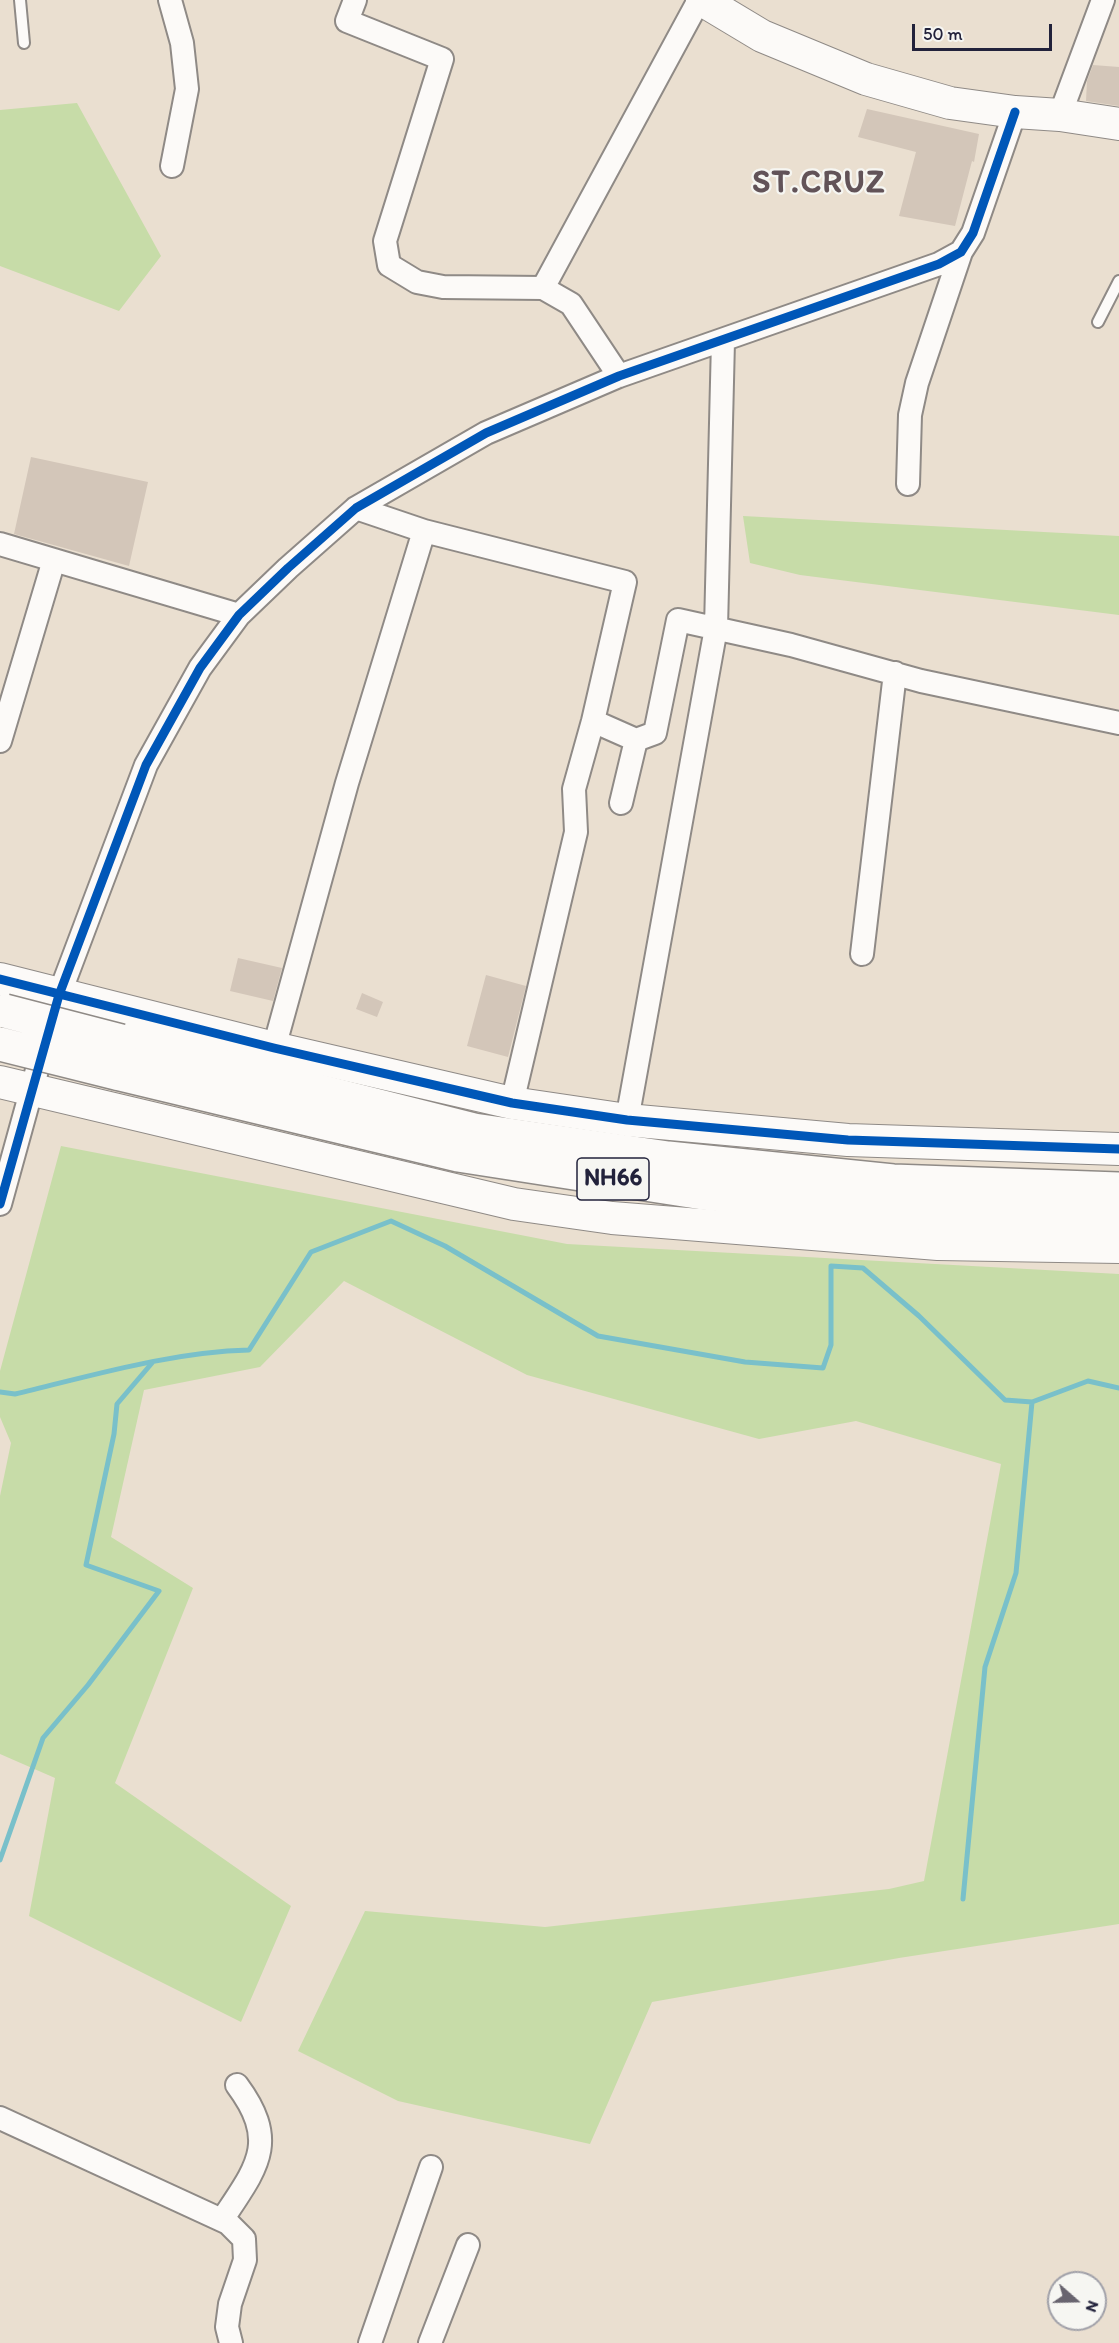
<!DOCTYPE html>
<style>
body{margin:0}
#map{position:relative;width:1119px;height:2343px;overflow:hidden;background:#eadfd0;font-family:Itim,sans-serif}
canvas{display:block}
.north{position:absolute;left:1047px;top:2271px;width:60px;height:60px;box-sizing:border-box;background:#f6f6f2;border:2px solid #a1a1a9;border-radius:50%;rotate:110deg;font-size:16px;font-weight:700;line-height:24px;text-align:center;color:#22223b}
.north::after{content:'';display:block;margin:auto;width:21px;height:27px;background:#68646f;clip-path:polygon(50% 0,100% 100%,50% 72%,0 100%)}
.scale{position:absolute;left:912px;top:24px;width:140px;height:27px;box-sizing:border-box;border:3px solid #22223b;border-top:0;padding-left:8px;font-size:18px;line-height:21px;white-space:nowrap;color:#22223b;-webkit-text-stroke:4px #f6f6f2;paint-order:stroke}
</style>
<div id="map">
<canvas width="1119" height="2343"></canvas>
<div class="north">N</div>
<div class="scale">50 m</div>
</div>
<script>
const ctx = document.querySelector('canvas').getContext('2d');
ctx.lineJoin = 'round';
function fillPath(path, color) {
  ctx.fillStyle = color;
  ctx.fill(path, 'evenodd');
}
function stroke(path, color, width, dash) {
  ctx.strokeStyle = color;
  ctx.lineWidth = width;
  ctx.lineCap = dash ? 'butt' : 'round';
  ctx.setLineDash(dash || []);
  ctx.stroke(path);
}
function label(font, color, halo, rows, align = 'center') {
  ctx.font = font + ' Itim,sans-serif';
  ctx.lineWidth = 4.5;
  ctx.setLineDash([]);
  ctx.textBaseline = 'middle';
  ctx.strokeStyle = halo;
  ctx.fillStyle = color;
  for (const [text, x, y, turn = 0] of rows) {
    ctx.save();
    ctx.translate(x, y);
    ctx.rotate((+turn || 0) * Math.PI / 180);
    ctx.textAlign = isNaN(turn) ? turn : align;
    if (halo) ctx.strokeText(text, 0, 0);
    ctx.fillText(text, 0, 0);
    ctx.restore();
  }
}
fillPath(new Path2D(`
 M77,103L161,256L119,311L0,266V110Z
 M743,516L1119,536V615L800,575L750,563Z
 M61,1146L567,1244L1119,1274V1924L899,1958L652,2002L590,2144L398,2101L298,2051L365,1911L545,1927L889,1889L924,1881L1001,1464L856,1421L759,1439L527,1375L344,1281L260,1367L144,1390L111,1537L193,1588L115,1783L291,1906L241,2022L29,1916L55,1778L0,1754V1496L11,1443L0,1417V1371Z`), '#c7dca8');
stroke(new Path2D(`
 M0,1392L15,1394C91,1376 170,1352 249,1350L311,1252L391,1221L445,1246L598,1336L745,1362L823,1368L831,1345V1266L863,1268L919,1316L1005,1400L1032,1402L1088,1381L1119,1388
 M0,1860L43,1738L88,1685L159,1591L86,1565L114,1434L117,1404L152,1363
 M963,1899L985,1667L1016,1573L1032,1402`), '#79c0ca', 5);
fillPath(new Path2D(`
 M1093,65L1119,67V106L1086,101L1087,81Z
 M867,109L979,134L974,162L972,161L955,226L899,216L916,152L858,137Z
 M31,457L148,482L129,566L14,534Z
 M238,958L282,968L273,1001L230,991Z
 M486,975L526,986L508,1057L467,1046Z
 M362,993L383,1002L377,1017L356,1009Z`), '#d3c6b9');
const lane = new Path2D(`
 M20,0L24,43
 M1098,322L1119,281`);
const street = new Path2D(`
 M170,0L182,43L187,89L172,166
 M355,0L347,21L442,59L385,241L389,265L417,282L443,287L543,288L571,304L619,376
 M1060,115L1103,0
 M543,288L699,0
 M908,484L910,415L917,383L961,252
 M424,531L625,582L593,721L574,789L576,832L512,1103
 M0,544L239,615
 M593,721L636,740L621,803
 M636,740L655,733L678,620L791,645L921,681L1119,723
 M0,741L54,560
 M862,954L895,673
 M55,1006L146,765L200,668L239,615L288,568L356,508L486,433L619,376L939,264L961,252L973,233L1015,112
 M274,1048L347,783L424,531L356,508
 M627,1120L716,628L723,341
 M0,1204L45,1041
 M0,2118L228,2223L244,2239L245,2260L230,2304L227,2327L231,2343
 M222,2220C256,2168 280,2143 237,2085
 M370,2343L431,2167
 M430,2343L468,2245`);
const secondary = new Path2D(`
 M702,0L762,36L866,79L950,103L1015,112L1060,115L1119,124
 M0,979L274,1048L512,1103L627,1120L848,1140L1119,1149
 M0,1082L514,1204L612,1218L938,1244L1119,1247`);
const highway = new Path2D(`
 M121,1041L474,1130L668,1158L893,1181L1119,1189
 M116,1073L458,1155L703,1193L898,1212L1119,1219`);
stroke(lane, '#8f8a86', 14);
stroke(street, '#8f8a86', 26);
stroke(secondary, '#8f8a86', 34);
stroke(highway, '#8f8a86', 36);
stroke(lane, '#fcfaf8', 10);
stroke(street, '#fcfaf8', 22);
stroke(secondary, '#fcfaf8', 32);
stroke(highway, '#fcfaf8', 33);
const highwayBridge = new Path2D(`
 M5,1011L121,1041
 M0,1044L116,1073`);
stroke(highwayBridge, '#8f8a86', 36, []);
stroke(highwayBridge, '#fcfaf8', 33);
stroke(new Path2D(`
 M0,979L274,1048L512,1103L627,1120L848,1140L1119,1149
 M0,1204L59,995L146,765L200,668L239,615L288,568L356,508L486,433L619,376L939,264L961,252L973,233L1015,112`), '#0057b8', 9);
for (const [x, y, w] of [
 [613,1179,72]
]) {
  const box = new Path2D();
  box.roundRect(x - w / 2, y - 21, w, 42, 4.5);
  ctx.fillStyle = '#f6f6f2';
  ctx.fill(box);
  stroke(box, '#22223b', 1.5);
}
label('bold 24px', '#22223b', null, [
 ["NH66",613,1179]
]);
ctx.letterSpacing = '1.5px';
label('bold 32px', '#625358', '#f6f6f2', [
 ["ST.CRUZ",819,184]
]);
ctx.letterSpacing = '0px';
</script>
